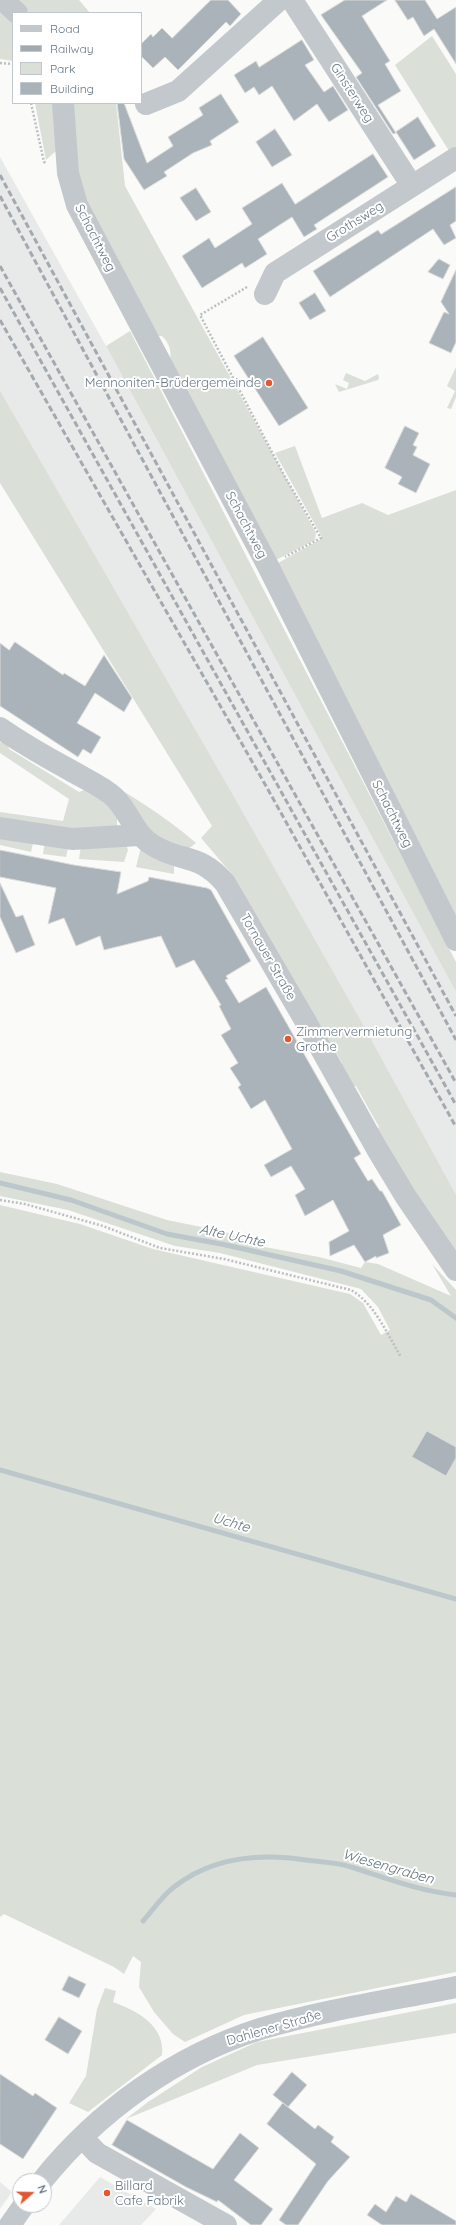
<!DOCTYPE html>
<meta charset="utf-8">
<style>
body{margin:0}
#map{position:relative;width:456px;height:2225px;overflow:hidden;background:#fafaf8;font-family:Quicksand,sans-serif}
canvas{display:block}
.legend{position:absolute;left:12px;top:12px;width:130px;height:92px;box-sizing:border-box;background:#fff;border:1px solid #c1c8cd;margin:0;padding:5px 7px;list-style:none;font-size:12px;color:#657683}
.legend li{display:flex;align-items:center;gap:8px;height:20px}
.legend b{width:20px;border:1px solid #c1c8cd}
.north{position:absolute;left:12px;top:2173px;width:40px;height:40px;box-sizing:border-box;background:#fff;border:1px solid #c1c8cd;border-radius:50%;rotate:70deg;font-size:11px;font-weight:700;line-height:16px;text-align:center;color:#657683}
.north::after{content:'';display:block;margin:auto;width:14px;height:18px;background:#e4572e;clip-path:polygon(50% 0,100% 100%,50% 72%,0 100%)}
</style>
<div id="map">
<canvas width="456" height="2225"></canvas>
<ul class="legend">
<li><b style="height:5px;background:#c3c8cc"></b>Road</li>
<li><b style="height:5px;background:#a2aab0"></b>Railway</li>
<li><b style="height:11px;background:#dadfd7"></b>Park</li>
<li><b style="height:11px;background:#aab3b9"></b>Building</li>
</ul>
<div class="north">N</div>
</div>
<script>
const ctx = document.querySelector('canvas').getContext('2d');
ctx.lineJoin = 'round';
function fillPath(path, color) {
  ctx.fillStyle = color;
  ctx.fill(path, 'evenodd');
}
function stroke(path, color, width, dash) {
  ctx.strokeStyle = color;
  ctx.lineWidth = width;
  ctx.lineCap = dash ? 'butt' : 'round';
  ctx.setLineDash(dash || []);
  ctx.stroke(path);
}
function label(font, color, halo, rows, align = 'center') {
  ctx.font = font + ' Quicksand,sans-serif';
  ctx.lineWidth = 4;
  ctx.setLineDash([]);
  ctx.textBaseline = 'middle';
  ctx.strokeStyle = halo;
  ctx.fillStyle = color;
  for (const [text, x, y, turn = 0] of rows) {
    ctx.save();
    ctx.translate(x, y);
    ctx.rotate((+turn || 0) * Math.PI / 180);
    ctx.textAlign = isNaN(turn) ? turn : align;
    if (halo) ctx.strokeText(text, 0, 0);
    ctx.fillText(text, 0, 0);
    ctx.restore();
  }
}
fillPath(new Path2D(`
 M0,157L106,346L456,992V1209L0,406Z
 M100,2177L156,2209L141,2225H59Z
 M0,2182L12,2192L0,2209Z`), '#e8e9e9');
fillPath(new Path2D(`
 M15,0H79L90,13H30Z
 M0,6L13,19V61L0,59Z
 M432,36L456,74V151L451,154L395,65Z
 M35,103H57V150L46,160Z
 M69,103H116L125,186L316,533L315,540L278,559L274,560L169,366C172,353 171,345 162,336H156L80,201Z
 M130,331L456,962V992L106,346Z
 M456,367V397L451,409L447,408L455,391L447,386Z
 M346,373L365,381L378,374L379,378L378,380L339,392L335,384L347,389L349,383L343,380Z
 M0,391L234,797L362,1023L456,1195V1264L375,1131L379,1127L356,1086H348L341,1072L342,1063L230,872L201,838L212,826L0,483Z
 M295,446L322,518L362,503L388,515L456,490V923L278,563L321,539V535L275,453Z
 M3,740L7,742L9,749L79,792L87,789L117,813V827L104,834L0,820V812L63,821L69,799L0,753V743Z
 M92,772C128,794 164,815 196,843L187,850L158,840Z
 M0,833L34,839L31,852L0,845Z
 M45,841L69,844L66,857L43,854Z
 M125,842L128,850L124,862L79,859L81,846Z
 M141,847L174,861V874L136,867Z
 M0,1172L57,1184L167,1220L226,1232L259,1246L319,1257L361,1268L365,1262L378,1264L451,1296L432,1264L456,1290V1972L244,2015L185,2042L173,2034L154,2012L139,1987L141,1962L133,1956L124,1974L114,1967L4,1914L0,1917V1205L80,1224L153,1249L350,1294L363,1303L381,1335L390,1330L378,1307L361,1289L220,1253L175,1246L68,1210L0,1196Z
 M105,1988L116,1991L113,2002C138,2011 165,2026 162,2055L88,2112L69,2103L86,2076L97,2009Z
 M456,2003V2033L257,2065L126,2119L148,2102L202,2067L257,2042Z`), '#dadfd7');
stroke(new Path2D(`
 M0,1183L71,1200L167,1234L226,1245L341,1271L431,1300L456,1318
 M0,1470L456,1599
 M143,1921C153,1910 162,1896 174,1887C212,1857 260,1853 306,1860C321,1862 337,1862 351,1867C386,1878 419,1891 456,1895`), '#bbc7cb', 5);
const building = new Path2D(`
 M211,0H228L241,14L230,26L226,22L178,70L165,57L153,68L141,56V44L151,34L153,37L162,28L172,38Z
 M345,0H387L362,16L390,61L385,64L401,91L378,105L396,133L393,134L356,77L362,73L321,15Z
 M395,0H425L437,19L456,7V64L434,29L424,36L413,17L408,20Z
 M302,40L314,60L305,65L324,92L333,86L348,110L329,122L317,104L294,121L272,86L259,95L254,87L245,93L234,75L256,61L259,67Z
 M221,94L239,122L210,141L212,145L193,153L164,172L167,176L144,190L124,159L117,103H124L147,163L173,146L168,137L203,115L199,108Z
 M418,117L436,146L414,160L396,132Z
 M275,129L292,155L272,167L256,142Z
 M373,154L388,177L314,225L317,229L304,237L292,217L258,239L267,254L245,268L242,263L202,288L182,256L209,238L215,248L252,224L242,208L282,183L295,204Z
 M456,187V221L450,225L456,238L444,245L433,229L330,297L313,271L378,230L381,234Z
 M196,188L211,212L196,221L180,198Z
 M439,259L450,265L443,279L428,272Z
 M456,270V342L451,353L429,343L444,312L449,314L441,302Z
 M315,293L326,311L310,320L299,303Z
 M263,337L308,408L279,426L234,356Z
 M405,426L419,433L413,445L417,447L413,455L430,464L416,493L398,484L402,477L385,468Z
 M15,642L63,675L64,673L85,686L104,655L132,698L124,712L95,693L77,723L101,737L91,754L83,749L78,757L0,706V643L9,650Z
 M0,850L74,865L121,872L117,894L148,881L149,877L207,888L211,890L251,961L226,976L228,979L225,980L239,1003L266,987L361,1154L354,1158L368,1181L372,1179L380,1191H382L401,1225L383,1235L389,1253L376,1258V1256L365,1262L354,1245L330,1256L329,1242L349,1231L333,1200L305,1216L295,1195L305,1189L291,1166L271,1177L264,1165L292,1149L265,1100L251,1109L238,1087L241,1085L230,1068L238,1063L221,1035L231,1029L219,1006L221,1005L194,960L176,968L161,936L104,950L100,936L76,946L64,918L48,924L56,888L0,877Z
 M0,883L16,917L23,915L35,945L16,953L0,917Z
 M427,1431L456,1447V1458L446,1476L412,1457Z
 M69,1976L86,1984L79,1998L62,1990Z
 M59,2017L82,2031L68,2054L45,2040Z
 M292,2072L307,2085L288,2107L273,2095Z
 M0,2074L33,2096L35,2093L57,2108L23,2159L0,2144Z
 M283,2103L315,2129L318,2125L334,2137L331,2142L350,2157L328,2181L298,2225H286L279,2220L316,2164L267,2124Z
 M127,2120L213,2169L240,2133L259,2148L234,2180L273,2209L261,2225H251L218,2200L217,2202L186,2187L112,2145Z
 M411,2194L456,2221V2225H382L367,2215L375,2204L386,2212L396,2196L406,2202Z`);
fillPath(building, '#aab3b9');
stroke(building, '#dcdcda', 1);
stroke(new Path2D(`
 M0,63L13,64
 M31,103L44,162L47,163
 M247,287L200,315L285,477L321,538L285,557
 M0,1200L25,1204L103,1226L160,1248L224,1259L351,1290C375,1304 387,1334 401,1357`), '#bbbfc2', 2.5, [2, 2]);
stroke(new Path2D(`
 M3,0L17,13
 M292,0L412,186
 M63,103L68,173L77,205L268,566L456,940
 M146,104L178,91L279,0
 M265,294L275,273L456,158
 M0,728C23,744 46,757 70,770C85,779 102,786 114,797C130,812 133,834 154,846C183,863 199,853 225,883L306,1022L377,1149L406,1197L456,1270
 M0,828L72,839L139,835
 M82,2137L97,2153L226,2225
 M42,2181C98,2111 175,2056 260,2029C324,2010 391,2000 456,1987
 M10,2225L24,2205`), '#c3c8cc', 22);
stroke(new Path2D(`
 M0,175L456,1016
 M0,196L456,1040
 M0,266L456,1083
 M0,288L456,1105
 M0,320L266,786L456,1127`), '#a2aab0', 3, [6, 3]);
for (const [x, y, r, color] of [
 [269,383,4,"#e4572e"],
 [288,1039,4,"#e4572e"],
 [107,2193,4,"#e4572e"]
]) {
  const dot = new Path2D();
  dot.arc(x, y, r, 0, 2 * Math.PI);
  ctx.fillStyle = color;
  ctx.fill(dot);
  stroke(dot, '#fff', 1.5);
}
label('13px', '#657683', '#fff', [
 ["Ginsterweg",352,93,57],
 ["Grothsweg",355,222,-32],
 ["Schachtweg",95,238,63],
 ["Schachtweg",246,525,62],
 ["Schachtweg",392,814,63],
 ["Tornauer Straße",268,957,60],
 ["Dahlener Straße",274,2028,-16]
]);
label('13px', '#657683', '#fff', [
 ["Mennoniten-Brüdergemeinde",261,383,"right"],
 ["Zimmervermietung",296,1032],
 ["Grothe",296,1047],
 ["Billard",115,2186],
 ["Cafe Fabrik",115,2201]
], 'left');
label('italic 14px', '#60757c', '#fff', [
 ["Alte Uchte",232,1236,12],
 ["Uchte",231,1523,16],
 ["Wiesengraben",388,1867,16]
]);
</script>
